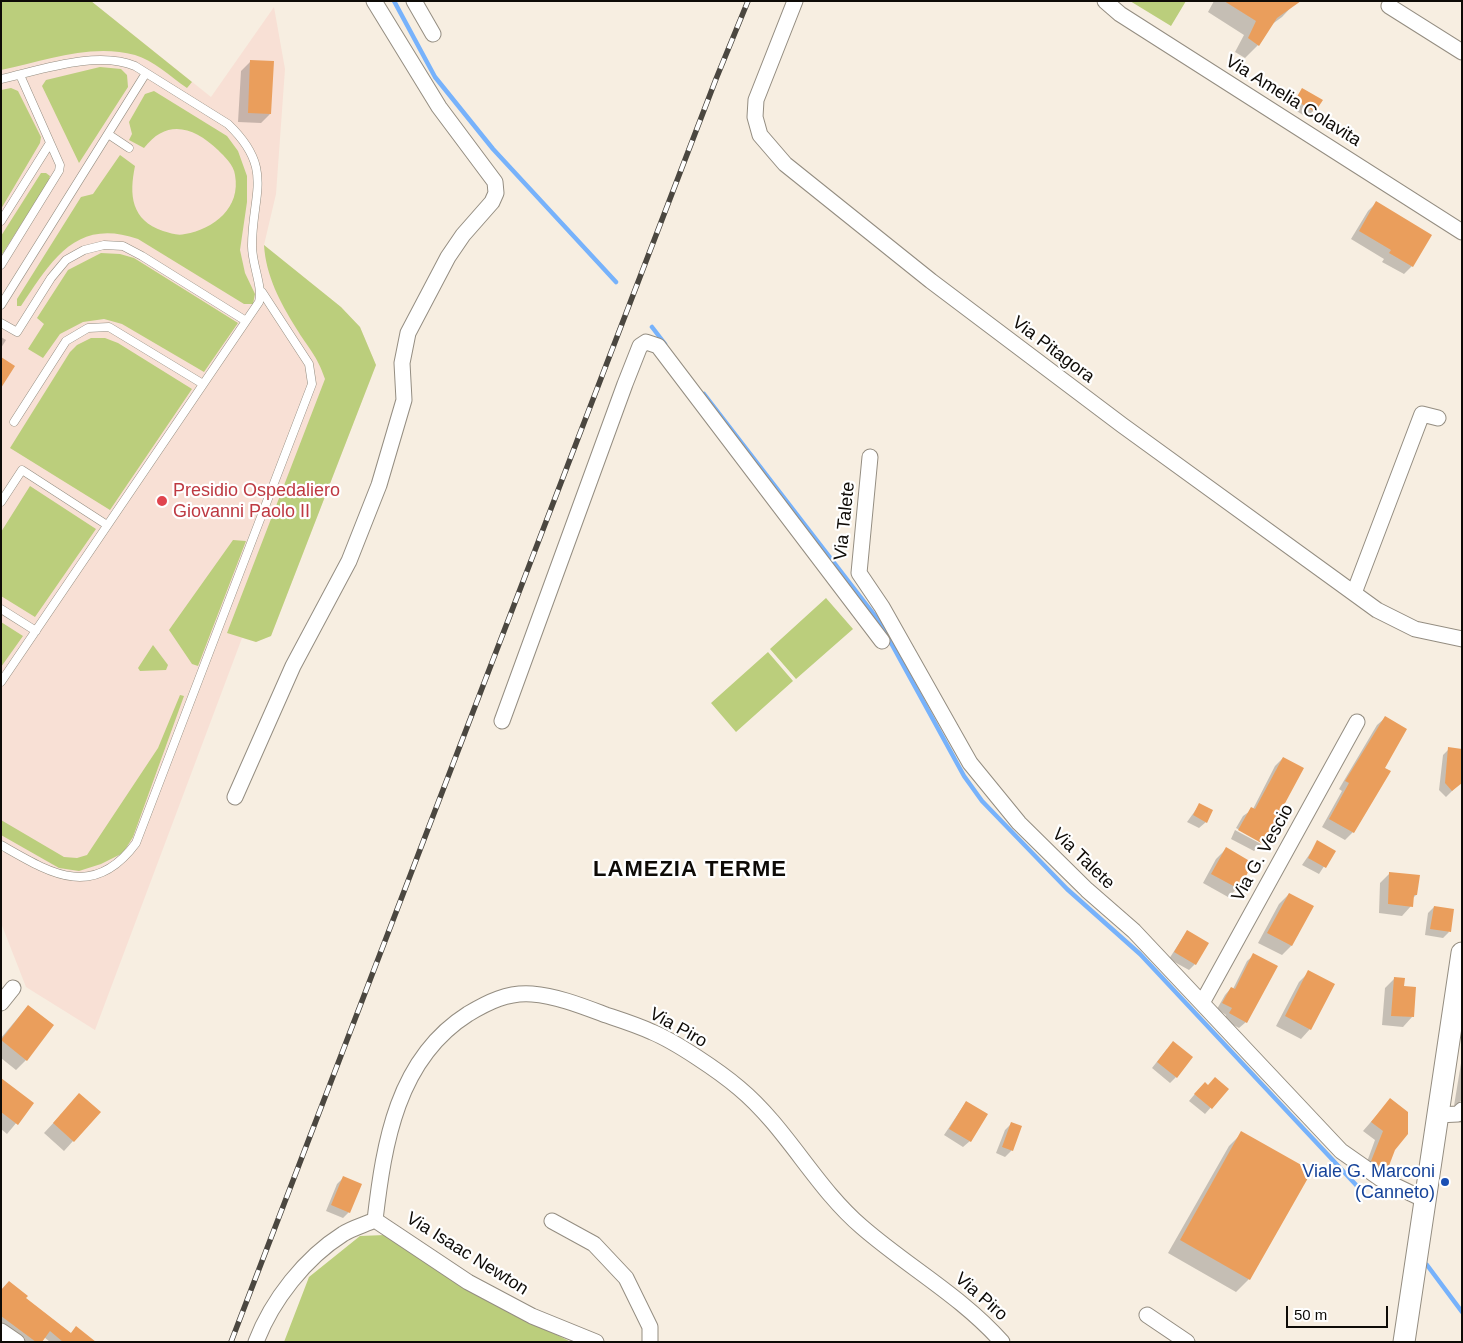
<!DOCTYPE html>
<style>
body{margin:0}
#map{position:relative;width:1463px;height:1343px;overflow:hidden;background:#f7eee1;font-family:Helvetica,sans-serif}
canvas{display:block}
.frame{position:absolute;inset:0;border:2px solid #0e0b07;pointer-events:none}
.scale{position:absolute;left:1286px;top:1306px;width:102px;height:22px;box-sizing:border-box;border:2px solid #0e0b07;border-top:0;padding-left:6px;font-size:15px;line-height:18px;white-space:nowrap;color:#0e0b07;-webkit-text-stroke:4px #fff;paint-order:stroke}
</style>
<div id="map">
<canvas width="1463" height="1343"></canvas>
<div class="frame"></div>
<div class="scale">50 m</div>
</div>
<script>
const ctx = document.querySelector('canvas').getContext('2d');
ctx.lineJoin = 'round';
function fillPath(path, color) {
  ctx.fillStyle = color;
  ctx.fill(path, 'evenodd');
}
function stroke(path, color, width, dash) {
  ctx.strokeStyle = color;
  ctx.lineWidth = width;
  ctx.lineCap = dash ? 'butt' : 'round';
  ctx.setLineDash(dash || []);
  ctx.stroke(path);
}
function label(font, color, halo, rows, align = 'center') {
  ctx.font = font + ' Helvetica,sans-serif';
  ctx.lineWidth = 4.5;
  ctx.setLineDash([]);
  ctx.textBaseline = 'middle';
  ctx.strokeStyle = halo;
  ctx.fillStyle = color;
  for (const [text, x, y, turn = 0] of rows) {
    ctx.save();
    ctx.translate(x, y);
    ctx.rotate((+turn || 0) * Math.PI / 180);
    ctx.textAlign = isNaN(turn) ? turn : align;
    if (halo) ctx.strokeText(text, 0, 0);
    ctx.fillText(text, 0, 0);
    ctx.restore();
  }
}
fillPath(new Path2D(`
 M1,1H91L211,97L274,7L285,69L276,194L264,245L341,307L360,327L376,365L271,636L256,642L242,638L95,1030L26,987L1,923Z`), '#f8e0d5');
fillPath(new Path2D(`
 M1,1H91L192,82L187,88C171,77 153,60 135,55C91,43 44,61 1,70Z
 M1130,1H1186L1171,26Z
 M100,67L121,69L127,75L128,87L79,163L42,86L46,80Z
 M11,88L18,91L41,137L40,143L1,209V90Z
 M154,91L227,136L238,151L247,176V202L240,250L245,273L255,294L253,304H244L138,239C76,217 51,261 21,306H17V299L81,197L93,194L120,155L135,166C129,195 131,220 163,231C171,233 177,236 185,234C214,229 241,208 235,175C234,165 224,156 218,150C194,127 167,118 144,148L129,140L132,134L129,122L145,94Z
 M41,173H46L50,176L48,182L1,256V236Z
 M264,245L341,307L360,327L376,365L271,636L256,642L227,633L325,379C317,355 308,348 296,328C280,302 266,276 264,245Z
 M101,253L120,254L134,258L238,323L204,372L122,324L104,319L83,322L60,334L43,358L28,349L44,324L37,318L68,270Z
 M91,338H105L118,343L192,389L110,510L10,448L70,352L77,345Z
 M30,486L96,529L35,617L1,596V532Z
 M233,540L246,541L198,666L192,664L169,630Z
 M826,598L853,629L796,679L770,649Z
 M1,622L23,636L1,667Z
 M153,645L168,665L166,670L140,671L138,668Z
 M768,652L793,681L736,732L711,703Z
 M180,695L184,696L133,837L123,853L101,864L79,871L59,868L1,835V820L64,857L77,858L87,855L158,748Z
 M385,1235L408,1248L459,1285L571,1342H284L309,1277L360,1236Z`), '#bbce7c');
fillPath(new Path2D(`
 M1214,1H1297L1282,17L1271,25L1258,45L1245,58L1235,52L1244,35L1208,12Z
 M251,61L270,114L261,123L238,122L241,71Z
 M1303,89L1321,100L1308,118L1290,107Z
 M1376,203L1412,266L1404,274L1382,262L1384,259L1351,239L1368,211Z
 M1,337L6,340L1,348Z
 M1385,718L1383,768L1353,832L1345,840L1322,827L1342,791L1339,789L1377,725Z
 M1449,749L1462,781L1446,797L1439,790L1443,755Z
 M1283,758L1262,843V844V842L1236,828L1243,816L1253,809L1275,766Z
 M1200,804L1206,822L1199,828L1187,822Z
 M1235,830L1261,844L1254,851L1231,839Z
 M1318,842L1334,851L1319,874L1302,865Z
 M1226,849L1238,888L1228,897L1203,883L1216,859Z
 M1390,873L1416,895L1412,899L1411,906L1402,916L1379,913L1380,883Z
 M1289,894L1312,907L1291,946L1282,955L1258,943L1279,904Z
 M1434,907L1449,932L1443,938L1425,935L1428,913Z
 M1187,931L1195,964L1189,970L1169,959Z
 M1254,955L1246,1022L1239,1028L1224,1020L1226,1015L1217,1009L1225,995L1231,988L1233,989L1247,961Z
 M1309,972L1310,1029L1301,1039L1276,1026L1299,982Z
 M1394,979L1403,987L1412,1017L1403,1027L1382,1025L1385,988Z
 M28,1006L26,1060L16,1070L1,1058V1038Z
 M1167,1049L1176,1077L1170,1083L1152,1068Z
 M1462,1057V1100L1454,1106Z
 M1,1080L32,1104L7,1134L1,1129Z
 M1208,1086L1227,1089L1205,1114L1189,1101L1199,1089Z
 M1390,1100L1394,1150L1386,1171L1377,1179L1364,1170L1375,1140L1363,1131Z
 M966,1102L970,1141L963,1147L944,1135Z
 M70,1105L73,1141L64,1151L44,1133Z
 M1011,1124L1012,1150L1005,1157L996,1153L1005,1130Z
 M1242,1133L1249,1279L1236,1292L1168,1253L1229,1146Z
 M343,1178L349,1212L343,1218L326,1211L337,1184Z
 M1,1290L24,1298L70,1334L76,1328L94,1342H50L44,1337L40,1342H22L1,1326Z`), '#0003');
stroke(new Path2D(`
 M394,1L435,77L493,149L616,282
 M652,327L665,344
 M704,394L879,621L964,776L982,801L1067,889L1140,954L1358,1187
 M1427,1265L1462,1312`), '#77b2fb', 4.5);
fillPath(new Path2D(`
 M1224,1H1301L1277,18L1259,46L1248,38L1256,21Z
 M250,60L274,61L271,114L248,113Z
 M1302,88L1323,100L1315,112L1295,100Z
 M1376,201L1432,235L1413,267L1389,253L1391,250L1359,231Z
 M1,357L15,366L1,388Z
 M1385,716L1407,729L1385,768L1391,771L1354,833L1329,819L1349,783L1345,781Z
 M1448,747L1462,749V783L1452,791L1445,783Z
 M1283,757L1304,768L1263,844L1238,830L1251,807L1255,809Z
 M1199,803L1213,810L1207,823L1193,815Z
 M1317,840L1336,851L1326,868L1308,858Z
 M1226,847L1253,863L1239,889L1211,874Z
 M1389,872L1420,875L1417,895H1414L1413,907L1388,904Z
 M1289,893L1314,906L1292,946L1267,933Z
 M1434,906L1454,909L1451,932L1430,929Z
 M1187,930L1209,943L1196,965L1174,952Z
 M1253,953L1278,966L1247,1023L1229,1013L1232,1008L1222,1003L1231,987L1235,989Z
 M1308,970L1335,984L1311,1030L1285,1016Z
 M1394,977L1405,978L1404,986L1416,987L1414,1017L1391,1016Z
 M28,1005L54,1025L27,1061L1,1040Z
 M1173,1041L1193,1057L1177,1078L1157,1062Z
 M1215,1077L1229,1089L1212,1109L1194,1094L1205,1082L1208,1085Z
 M1,1078L34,1103L18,1125L1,1112Z
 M79,1093L101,1112L74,1142L53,1123Z
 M1390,1098L1408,1112V1134L1395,1150L1387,1171L1371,1161L1383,1131L1371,1122Z
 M966,1101L988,1114L971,1142L949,1129Z
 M1011,1122L1022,1126L1013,1151L1002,1147Z
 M1241,1131L1312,1171L1250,1280L1180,1240Z
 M343,1176L362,1184L350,1213L331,1205Z
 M9,1281L28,1296L26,1298L71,1333L76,1326L96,1342H63L50,1331L42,1342H36L1,1316V1290Z`), '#ea9e5c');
const service = new Path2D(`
 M1,79C41,70 97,50 135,66L228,124C275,169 252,193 252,246C252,265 263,286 259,302L1,682
 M108,134L129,148
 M1,221L50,143
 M1,265L59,171L60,165L20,75
 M1,305L146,73
 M1,323L17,332L51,278L66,260L84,250L104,245L123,246L142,256L246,321
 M14,422L66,341L88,328L109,327L203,384
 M1,502L22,470L107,525
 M1,609L36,631
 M1,845C50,873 93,901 136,843L312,384L309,364L262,292`);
const minor = new Path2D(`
 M414,1L433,34
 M795,1L756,100L755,117L760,135L785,164L931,281L1122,425L1377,610L1415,629L1462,639
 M1105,1L1120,14L1462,232
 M1389,6L1462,52
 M870,457L859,573L882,607L970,763L1019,823L1087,890L1134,931L1341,1151L1381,1179L1425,1200
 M1354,593L1422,414L1438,418
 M502,721L625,384L640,346L646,342L658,346L882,641
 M235,797L293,666L349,561L379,485L404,400L402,363L408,333L448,257L463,235L492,202L496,193L495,182L439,107L374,1
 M1,1003L13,988
 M1202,1003L1357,722
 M1438,1115L1458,1114L1462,1110
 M375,1220C384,1143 397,1059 468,1014C488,1002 508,992 532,994C557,996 582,1006 606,1015C621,1020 637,1025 652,1032C676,1042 719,1071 739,1088C787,1128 815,1187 862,1227C908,1267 961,1296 1002,1342
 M375,1220L468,1282L532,1316L596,1342
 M552,1221L594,1244L626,1278L650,1327V1342
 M1147,1315L1187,1342
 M1,1331L17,1342
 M256,1342C272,1300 305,1258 343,1234C352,1228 364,1225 375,1220`);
const secondary = new Path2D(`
 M1404,1342L1462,953`);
stroke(service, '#948d81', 9);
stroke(minor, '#948d81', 17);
stroke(secondary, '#948d81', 23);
stroke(service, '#fff', 8);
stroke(minor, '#fff', 15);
stroke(secondary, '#fff', 21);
const rail = new Path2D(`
 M231,1342L716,79L748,1`);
stroke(rail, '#4b4740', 5.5);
stroke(rail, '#fff', 4, [11]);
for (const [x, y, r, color] of [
 [162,501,6,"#e0444e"],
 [1445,1182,5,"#1a4fb4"]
]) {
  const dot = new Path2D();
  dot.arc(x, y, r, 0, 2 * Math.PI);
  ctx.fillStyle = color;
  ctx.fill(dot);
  stroke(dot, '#fff', 2);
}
label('18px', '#0e0b07', '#fff', [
 ["Via Amelia Colavita",1293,101,32],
 ["Via Pitagora",1053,350,37],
 ["Via Talete",845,521,-84],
 ["Via G. Vescio",1263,853,-61],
 ["Via Talete",1083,859,44],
 ["Via Piro",678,1028,29],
 ["Via Isaac Newton",467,1254,32],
 ["Via Piro",981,1297,41]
]);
label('18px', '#be3a42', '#fff', [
 ["Presidio Ospedaliero",173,491],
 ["Giovanni Paolo II",173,512]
], 'left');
label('18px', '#164399', '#fff', [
 ["Viale G. Marconi",1435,1172],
 ["(Canneto)",1435,1193]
], 'right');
ctx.letterSpacing = '1px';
label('bold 22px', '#0e0b07', '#fff', [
 ["LAMEZIA TERME",690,870]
]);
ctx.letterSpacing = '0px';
</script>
